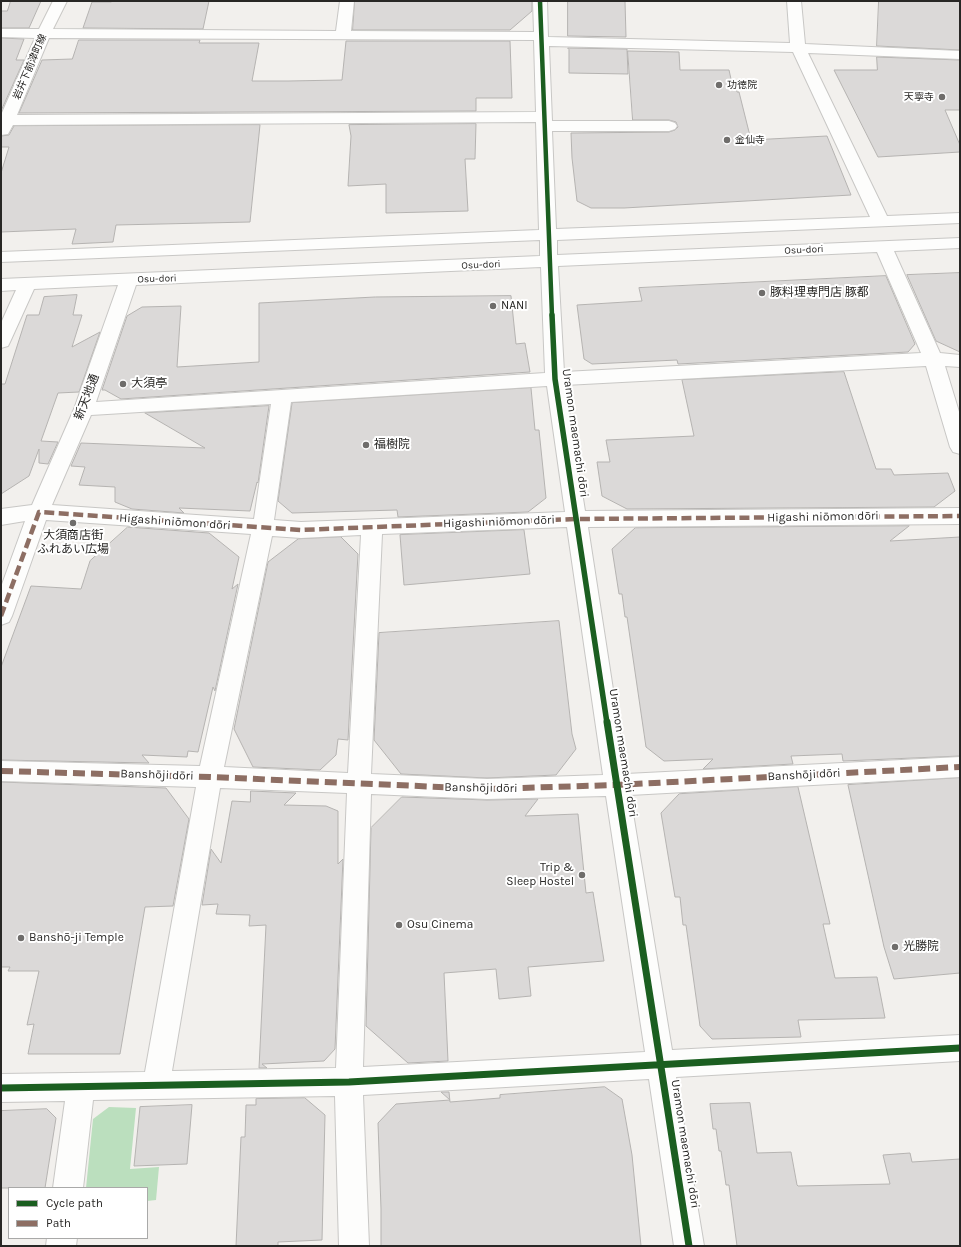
<!DOCTYPE html>
<meta charset="utf-8">
<style>
body{margin:0}
#map{position:relative;width:961px;height:1247px;overflow:hidden;background:#f2f0ed;font-family:Karla,sans-serif}
canvas{display:block}
.frame{position:absolute;inset:0;border:2px solid #282725;pointer-events:none}
.legend{position:absolute;left:8px;top:1187px;width:140px;height:52px;box-sizing:border-box;background:#fff;border:1px solid #a9a9a8;margin:0;padding:5px 7px;list-style:none;font-size:12px;color:#282725}
.legend li{display:flex;align-items:center;gap:8px;height:20px}
.legend b{width:20px;border:1px solid #a9a9a8}
</style>
<div id="map">
<canvas width="961" height="1247"></canvas>
<div class="frame"></div>
<ul class="legend">
<li><b style="height:5px;background:#1b5e20"></b>Cycle path</li>
<li><b style="height:5px;background:#8d6e63"></b>Path</li>
</ul>
</div>
<script>
const ctx = document.querySelector('canvas').getContext('2d');
ctx.lineJoin = 'round';
function fillPath(path, color) {
  ctx.fillStyle = color;
  ctx.fill(path, 'evenodd');
}
function stroke(path, color, width, dash) {
  ctx.strokeStyle = color;
  ctx.lineWidth = width;
  ctx.lineCap = dash ? 'butt' : 'round';
  ctx.setLineDash(dash || []);
  ctx.stroke(path);
}
function label(font, color, halo, rows, align = 'center') {
  ctx.font = font + ' Karla,"Noto Sans JP",sans-serif';
  ctx.lineWidth = 4;
  ctx.setLineDash([]);
  ctx.textBaseline = 'middle';
  ctx.strokeStyle = halo;
  ctx.fillStyle = color;
  for (const [text, x, y, turn = 0] of rows) {
    ctx.save();
    ctx.translate(x, y);
    ctx.rotate((+turn || 0) * Math.PI / 180);
    ctx.textAlign = isNaN(turn) ? turn : align;
    if (halo) ctx.strokeText(text, 0, 0);
    ctx.fillText(text, 0, 0);
    ctx.restore();
  }
}
fillPath(new Path2D(`
 M109,1107L136,1108L130,1169L159,1167L156,1200L147,1201V1188H86L93,1119Z`), '#bbdfbe');
const building = new Path2D(`
 M11,1H41L29,28H1V11H7Z
 M112,1H209L203,29L83,28L92,2H111Z
 M355,1H532V11L510,30H353Z
 M568,1H625L626,37L568,36Z
 M879,1H960V50L877,46Z
 M1,38L24,39L16,60H24L1,111Z
 M79,40H200L199,43H259L252,81H288L342,80L346,41H510L512,98H476V111L19,113L42,60L72,59Z
 M568,48L627,49L628,74L569,73V50Z
 M628,51L679,52L680,70H729L733,88H736L737,92H739L751,140L827,136L851,195L624,208H591L577,201L572,158L571,133L669,132L675,130L678,127L676,122L669,120H633Z
 M877,57L960,60V110H945L960,145V152L878,157L834,70H877Z
 M476,124L475,159H465L468,211L386,213V184L348,186L351,136L349,125Z
 M260,125L250,222L116,225L113,242L72,244L76,229L1,232V173L9,147H1V136L9,135L14,126Z
 M960,273V352L936,341L907,275Z
 M886,276L915,344L908,352L678,364L677,360L592,364L584,359L577,305L642,301L639,288Z
 M77,295L73,315H82L72,347L100,332L79,392L58,393L41,441L58,442L48,464L39,463V449L29,476L1,494V384H5L27,315H39L44,297Z
 M511,296L516,344L525,343L530,372L121,399L105,390H102L127,316L142,307L181,306L177,367L259,362V303L375,297Z
 M844,372L876,469H891L894,475L948,473L955,491L934,507L627,509L602,496L597,462H610L606,440L694,436L682,380Z
 M531,388L535,430H539L546,498L528,512L398,517L397,510L292,513L278,501L292,403Z
 M269,406L258,483L257,482L250,511L179,508L184,513L132,509L115,502V487L79,485L85,467L71,466L81,443L205,448L145,413Z
 M909,526L890,541L960,537V756L843,761L842,754L791,756L793,764L703,769L713,759L664,761L646,747L627,617H625L622,594H619L612,549L635,528Z
 M128,527L209,533L239,557L232,589L238,584L215,691L213,687L198,752L188,751L187,757L142,755L149,763L1,760V667L31,586L81,589L90,561Z
 M524,530L530,574L404,585L400,535Z
 M341,537L358,554L348,740L338,739L336,755L320,770L253,767L234,729L268,562L298,539Z
 M559,621L572,734L576,749L556,775L487,778L401,774L374,740L379,633Z
 M960,778V973L894,979L884,947L848,785Z
 M1,782L166,788L189,819L173,906L145,907L120,1054H28L34,1024L27,1025L39,971H8L10,967H1Z
 M798,787L830,924H823L835,978L877,977L885,1018L798,1020L801,1037L712,1039L700,1026L686,925H683L680,897H675L661,813L679,794Z
 M251,791L296,793L284,805L326,806L338,811V864L343,859L335,1049L324,1061L262,1064L267,1068H259L266,925L249,926L250,915L216,914L218,904L202,905L211,849L221,863L232,801L250,802Z
 M402,797L487,800L538,799L525,816L578,814L586,893L593,892L604,961L528,967L531,996L499,999L496,969L444,973L448,1061L408,1063L366,1026L371,828Z
 M605,1087L622,1099L632,1155L641,1246H381V1209L378,1123L396,1104L450,1100L441,1092H449L450,1102L500,1098V1095Z
 M305,1098L325,1115L322,1240L278,1242V1246H236L241,1137H245L246,1105H256V1099Z
 M750,1103L757,1153L791,1152L797,1185L798,1186L890,1184L883,1155L910,1153L912,1162L960,1159V1246H737L729,1185H726L721,1151H719L716,1129H713L710,1104Z
 M192,1105L187,1164L134,1166L140,1107Z
 M47,1109L56,1118L45,1188H1V1111Z`);
fillPath(building, '#dbd9d8');
stroke(building, '#b5b3b1', 1);
const minor = new Path2D(`
 M53,1H67L53,29L336,31L340,1H354L351,31L534,32L533,1H547L548,37L790,43L787,1H801L805,44L960,51V59L808,53L887,216L960,213V223L557,240V255L960,238V248L894,251L940,353L960,355V367L945,366L960,415V454L953,452L950,447L926,366L565,385L585,511L960,508V524L588,527L626,774L960,757V777L630,795L672,1050L960,1035V1061L676,1077L704,1246H674L649,1079L363,1095L369,1246H339L335,1096L93,1100L83,1188H53L65,1101L1,1102V1074L145,1072L196,787L1,781V761L200,766L251,534L46,520L12,616L9,622L1,625V587L25,521L1,525V509L32,505L74,409L118,285L34,289L10,342L8,346L1,348V323L16,290L1,291V279L540,256V240L1,262V252L539,230L536,122L13,125L8,134L1,135V115L35,38L1,37V29H39ZM49,38L534,40L536,112L17,115ZM549,46L793,52L870,217L556,229L552,131H669L675,129L677,126L675,123L669,121H552ZM877,252L921,353L564,372L558,266ZM541,267L545,373L96,402L136,285ZM547,386L565,512L301,522L274,520L291,402ZM271,404L254,519L52,505L91,415ZM567,527L603,775L487,779L371,774L382,534ZM361,535L348,773L224,767L272,536L301,538ZM220,788L347,793L336,1068L172,1071ZM371,794L487,799L606,796L645,1052L363,1067Z
 M47,1238H77L76,1246H46Z`);
stroke(minor, '#c8c7c5', 2);
fillPath(minor, '#fdfdfc');
stroke(new Path2D(`
 M1,616L39,512L301,530L575,519L960,516`), '#8d6e63', 4.5, [10, 4.5]);
stroke(new Path2D(`
 M1,771L210,777L487,789L616,785L960,767`), '#8d6e63', 6, [12, 6]);
stroke(new Path2D(`
 M540,1L552,316`), '#1b5e20', 4.5);
stroke(new Path2D(`
 M552,315L555,379L607,723`), '#1b5e20', 5.5);
stroke(new Path2D(`
 M607,722L689,1246
 M1,1088L349,1082L960,1048`), '#1b5e20', 7);
for (const [x, y, r, color] of [
 [719,85,4,"#6f6d6b"],
 [942,97,4,"#6f6d6b"],
 [727,140,4,"#6f6d6b"],
 [762,293,4,"#6f6d6b"],
 [493,306,4,"#6f6d6b"],
 [123,384,4,"#6f6d6b"],
 [366,445,4,"#6f6d6b"],
 [73,523,4,"#6f6d6b"],
 [582,875,4,"#6f6d6b"],
 [399,925,4,"#6f6d6b"],
 [21,938,4,"#6f6d6b"],
 [895,947,4,"#6f6d6b"]
]) {
  const dot = new Path2D();
  dot.arc(x, y, r, 0, 2 * Math.PI);
  ctx.fillStyle = color;
  ctx.fill(dot);
  stroke(dot, '#fff', 1.5);
}
label('10px', '#282725', '#fff', [
 ["岩井下前津町線",30,67,-67],
 ["Osu-dori",804,250,-3],
 ["Osu-dori",481,265,-3],
 ["Osu-dori",157,279,-2]
]);
label('10px', '#282725', '#fff', [
 ["功徳院",727,85],
 ["天寧寺",934,97,"right"],
 ["金仙寺",735,140]
], 'left');
label('12px', '#282725', '#fff', [
 ["豚料理専門店 豚都",770,293],
 ["NANI",501,306],
 ["大須亭",131,384],
 ["福樹院",374,445],
 ["大須商店街",73,536,"center"],
 ["ふれあい広場",73,550,"center"],
 ["Trip &",574,868,"right"],
 ["Sleep Hostel",574,882,"right"],
 ["Osu Cinema",407,925],
 ["Banshō-ji Temple",29,938],
 ["光勝院",903,947]
], 'left');
label('12px', '#282725', '#fff', [
 ["新天地通",87,397,-69],
 ["Uramon maemachi dōri",575,433,82],
 ["Higashi niōmon dōri",823,517,-1],
 ["Higashi niōmon dōri",175,522,4],
 ["Higashi niōmon dōri",499,522,-2],
 ["Uramon maemachi dōri",623,753,81],
 ["Banshōji dōri",157,775,2],
 ["Banshōji dōri",804,775,-3],
 ["Banshōji dōri",481,788,1],
 ["Uramon maemachi dōri",685,1144,81]
]);
</script>
